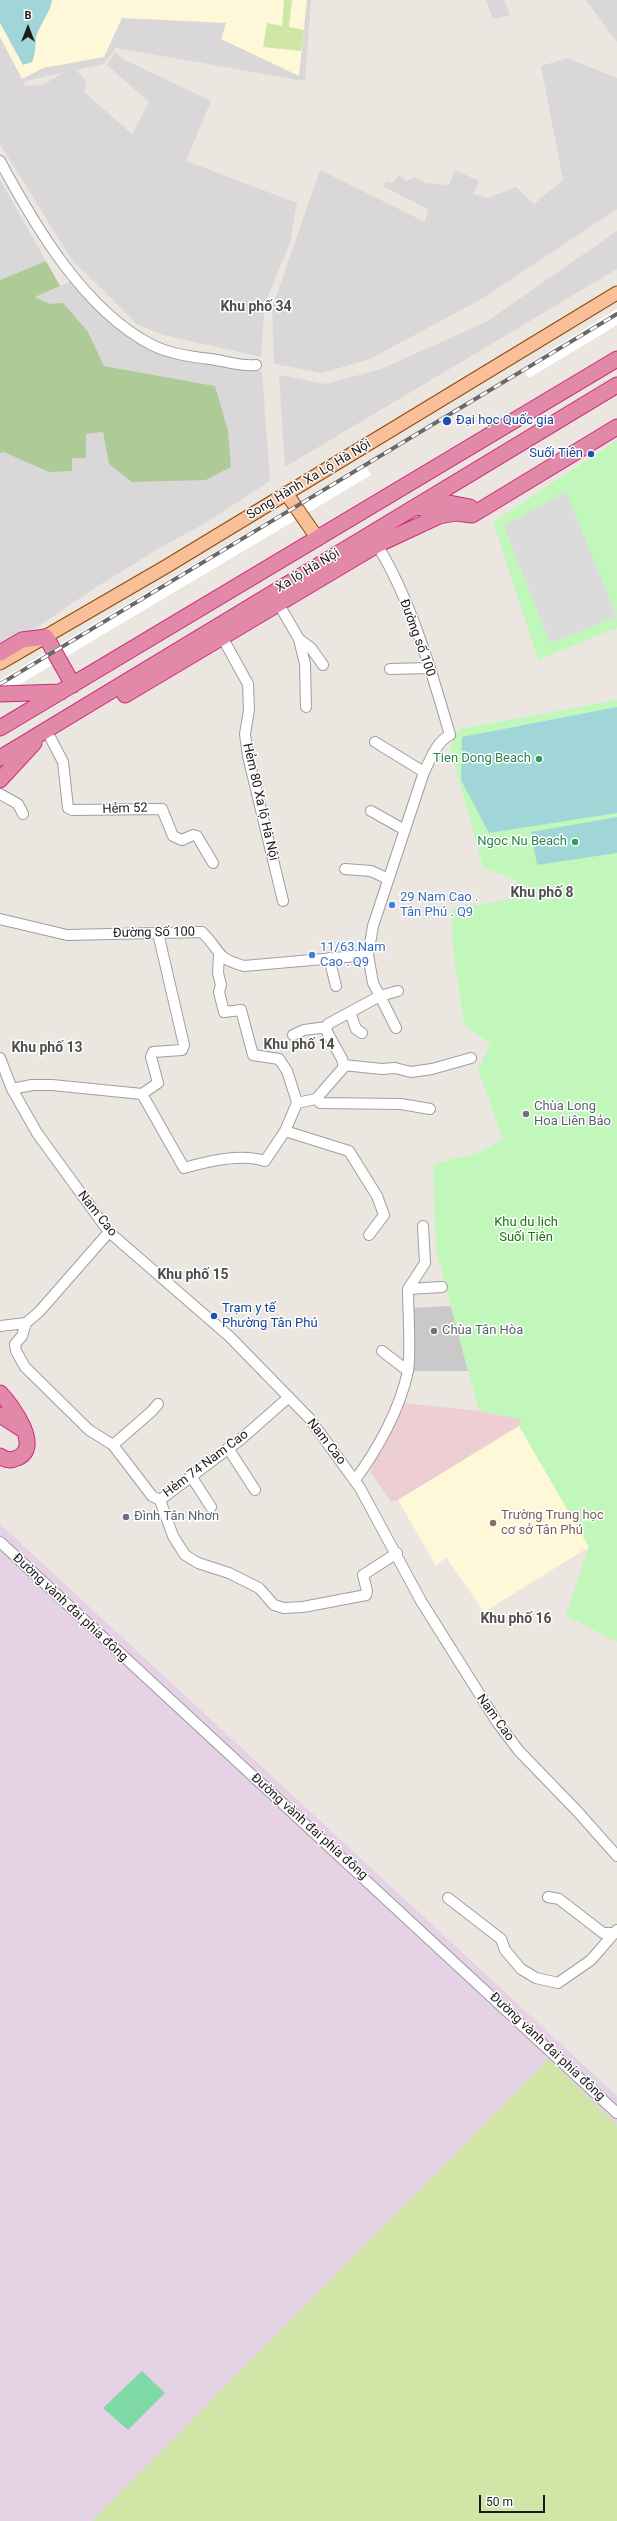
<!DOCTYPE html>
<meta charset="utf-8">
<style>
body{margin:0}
#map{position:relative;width:617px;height:2521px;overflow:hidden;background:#ece6e0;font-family:Roboto,sans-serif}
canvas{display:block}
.north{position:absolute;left:8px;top:8px;width:40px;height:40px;-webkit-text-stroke:3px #fff;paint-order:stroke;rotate:0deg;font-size:11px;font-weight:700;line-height:16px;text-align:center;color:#1b1b1b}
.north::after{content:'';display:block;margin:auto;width:14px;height:18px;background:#1b1b1b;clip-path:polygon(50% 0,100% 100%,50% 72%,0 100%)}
.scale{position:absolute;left:479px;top:2495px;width:66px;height:18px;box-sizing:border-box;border:2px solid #1b1b1b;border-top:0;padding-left:5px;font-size:12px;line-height:14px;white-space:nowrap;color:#1b1b1b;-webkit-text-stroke:3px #fff;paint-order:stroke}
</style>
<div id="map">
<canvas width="617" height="2521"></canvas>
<div class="north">B</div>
<div class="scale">50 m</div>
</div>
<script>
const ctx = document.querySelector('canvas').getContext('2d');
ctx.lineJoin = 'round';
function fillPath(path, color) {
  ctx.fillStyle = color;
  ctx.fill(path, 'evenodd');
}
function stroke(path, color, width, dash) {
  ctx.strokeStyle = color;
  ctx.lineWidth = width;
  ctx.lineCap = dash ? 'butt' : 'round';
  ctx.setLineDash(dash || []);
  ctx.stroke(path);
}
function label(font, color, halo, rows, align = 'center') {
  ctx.font = font + ' Roboto,sans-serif';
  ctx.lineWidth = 3;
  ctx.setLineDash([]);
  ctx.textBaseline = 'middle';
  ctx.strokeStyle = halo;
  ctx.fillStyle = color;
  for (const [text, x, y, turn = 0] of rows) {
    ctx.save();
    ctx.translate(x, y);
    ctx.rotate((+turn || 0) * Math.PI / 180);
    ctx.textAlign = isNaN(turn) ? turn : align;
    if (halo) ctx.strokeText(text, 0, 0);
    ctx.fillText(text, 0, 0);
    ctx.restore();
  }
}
fillPath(new Path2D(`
 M0,0H311L305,81L116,48L104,64L76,70L86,81L84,92L132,134L149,102L107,65L115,52L123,59L211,101L186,161L297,203L290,243L265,303L261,357L164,335L138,325L72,260L0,144ZM64,72L43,85L26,86L23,82Z
 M486,0H504L510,15L493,19Z
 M586,0H617V42Z
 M568,58L617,78V209L478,301L370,359L322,373L274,364L272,308L320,170L425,222L428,209L384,187L385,181L392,183L399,175L406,181L415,177L426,183L449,185L455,170L479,181L473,194L488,198L516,187L534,204L563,180L541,66Z
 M0,180L46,261L0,280Z
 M617,231V269L285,467L279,375L326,384L381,369L486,322Z
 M74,280L155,351L262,372L270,481L202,525L158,549L98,586L0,652V453L4,452L72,471V458L86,457V434L103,432L109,464L206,480L231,467L215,386L104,366L88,332L50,304L35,297Z`), '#d9d7d8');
fillPath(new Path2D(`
 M403,1403L479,1411L521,1419L519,1426L398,1500L391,1502L370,1471Z`), '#edcfd3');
fillPath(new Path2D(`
 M0,1524L617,2096V2521H0Z`), '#e5d2e5');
fillPath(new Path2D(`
 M0,0H307L299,76L221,39L226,23L122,18L104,57L43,68L22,79L0,37Z
 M519,1426L589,1547L484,1612L446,1557L436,1566L398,1500Z`), '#fef7d8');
fillPath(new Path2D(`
 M451,1306L468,1371H408L410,1308Z`), '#c9c9c9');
fillPath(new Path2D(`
 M284,0H292L289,27L304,30L301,51L263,47L267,23L282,26Z
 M549,2059L617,2125V2521H92Z`), '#d0e6a6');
fillPath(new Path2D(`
 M46,261L60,286L35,297L50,304L63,303L88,332L104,366L215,386L228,431L231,467L206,480L132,482L109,464L103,432L86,434V458H72V471L49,472L4,452L0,453V280Z`), '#aeca96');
fillPath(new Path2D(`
 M617,440V628L538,660L493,522Z
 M617,700V1642L566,1616L589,1547L519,1426L521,1419L479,1411L436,1250L433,1164L480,1152L503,1139L478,1070L490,1044L464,1024L453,949L451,910L520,897L516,880L483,868L450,747L459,729Z`), '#c2f7bc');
fillPath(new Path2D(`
 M142,2371L165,2393L128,2430L103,2408Z`), '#80daa8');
fillPath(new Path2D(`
 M566,492L617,617L550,643L504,526Z`), '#dbdbdb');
fillPath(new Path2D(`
 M0,0H52C50,14 39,24 36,38C35,47 36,53 32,62L23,65L0,23Z
 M617,707V813L489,833L461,780L462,737Z
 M617,817V853L537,865L531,832Z`), '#a1d6d9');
fillPath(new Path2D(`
 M617,309V325L529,378L522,368Z
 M364,463L371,475L0,696V680Z`), '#fff');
const minor = new Path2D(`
 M0,161C35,226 84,310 152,345C170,354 191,357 211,359C225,361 242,367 256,365
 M278,603L299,639L305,664L306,707
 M222,637L248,684L249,710L245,734L248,756L283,901
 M299,639L311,648L323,665
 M390,669L429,668
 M51,739L63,762L68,808L72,810L162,809L173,836L182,840L193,835L197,836L213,863
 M375,742L424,772
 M0,794L18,804L23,814
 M371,811L405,830
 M345,869L371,871L388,879
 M0,919L67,935L202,932C222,951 213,957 244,966L368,955
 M219,955L218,973L221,985L219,992L224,1012L241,1010L253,1055L279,1059L287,1071L297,1102
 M329,958L336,986
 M350,1012L356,1029L362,1033
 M396,1028L380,996L398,991
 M293,1035L304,1030L327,1027
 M0,1058L12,1089L37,1133L109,1232L230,1337L309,1418L360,1488L421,1601L497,1722L519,1751L578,1812L617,1856
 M343,1065L382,1069L395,1068L411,1072L432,1069L471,1058
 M12,1089L32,1085H52L142,1094L184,1168C208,1161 241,1153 265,1161L285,1131L297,1103L316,1099L344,1067L342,1059L326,1030L328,1024L380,996L373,983L368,955L373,926L424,772C431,759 436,742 450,735C433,676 410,597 377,545
 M142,1094L158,1083L151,1057L153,1052L182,1050L184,1045L158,933
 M320,1103L401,1104L430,1109
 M285,1131L349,1151L377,1196L384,1215L369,1235
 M408,1289L425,1263L423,1226
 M26,1323L22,1336L15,1344L16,1351L25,1367L89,1430L113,1445L152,1496L160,1500L240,1440L289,1397
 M0,1326L26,1323L39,1312L109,1232
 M382,1351L408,1371
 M113,1445L152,1411L158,1404
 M228,1448L255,1490
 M191,1476L211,1507
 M355,1480C378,1449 400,1409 408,1371C411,1350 408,1311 408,1289L442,1287
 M160,1500L173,1536L185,1555L198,1563L229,1573L259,1588L274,1605L284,1608L303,1607L366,1595L367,1591L363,1575L397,1553
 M0,1542L617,2113
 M548,1897L559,1899L603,1933H613
 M448,1898L501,1939L505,1950L521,1969L536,1978L558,1983L591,1960L617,1930`);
const major = new Path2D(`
 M286,493L318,539
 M0,663L167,566L617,293`);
const highway = new Path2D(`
 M421,508L449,503L470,507
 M0,653L22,640L46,637L73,685
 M0,694L61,692
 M125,695L377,545L439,516L456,513L472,515L617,427
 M0,728L617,359
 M0,758L617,385
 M0,780L34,743
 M0,1393C12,1405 43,1448 17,1458C11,1461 5,1460 0,1456
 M0,1415L22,1429`);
stroke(minor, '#9f9f9f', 12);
stroke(major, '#8c4905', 15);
stroke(highway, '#ce297d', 17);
stroke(minor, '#fff', 10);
stroke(major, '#f8bf99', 13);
stroke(highway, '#e289a9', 15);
const rail = new Path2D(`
 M0,684L617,314`);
stroke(rail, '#696969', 4);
stroke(rail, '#fff', 2.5, [8]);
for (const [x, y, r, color] of [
 [447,421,5,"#1a4fb4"],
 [591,454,4,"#1a4fb4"],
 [539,759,4,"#2e9e5b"],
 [575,842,4,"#2e9e5b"],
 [392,905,4,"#3f7fe0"],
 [312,955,4,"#3f7fe0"],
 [526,1114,4,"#6b7280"],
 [214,1316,4,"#1a4fb4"],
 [434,1331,4,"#6b7280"],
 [126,1517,4,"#6b7280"],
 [493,1523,4,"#8d6e63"]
]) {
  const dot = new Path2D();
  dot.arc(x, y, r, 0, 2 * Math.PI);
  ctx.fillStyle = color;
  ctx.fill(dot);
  stroke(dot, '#fff', 1.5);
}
label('13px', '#164399', '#fff', [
 ["Đại học Quốc gia",456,421],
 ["Suối Tiên",583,454,"right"],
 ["Trạm y tế",222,1309],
 ["Phường Tân Phú",222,1324]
], 'left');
label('13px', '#1b1b1b', '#fff', [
 ["Song Hành Xa Lộ Hà Nội",309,480,-31],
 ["Xa lộ Hà Nội",308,571,-31],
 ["Đường số 100",417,638,70],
 ["Hẻm 80 Xa lộ Hà Nội",260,802,77],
 ["Hẻm 52",125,809,-2],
 ["Đường Số 100",154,933,-1],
 ["Nam Cao",97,1214,51],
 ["Nam Cao",326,1442,52],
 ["Hẻm 74 Nam Cao",206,1464,-37],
 ["Đường vành đai phía đông",70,1608,43],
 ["Nam Cao",495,1718,54],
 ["Đường vành đai phía đông",309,1827,42],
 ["Đường vành đai phía đông",547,2047,43]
]);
label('13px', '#27864d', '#fff', [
 ["Tien Dong Beach",531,759],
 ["Ngoc Nu Beach",567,842]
], 'right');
label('13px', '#366cbe', '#fff', [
 ["29 Nam Cao .",400,898],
 ["Tân Phú . Q9",400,913],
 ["11/63 Nam",320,948],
 ["Cao . Q9",320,963]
], 'left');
label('13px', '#5b616d', '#fff', [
 ["Chùa Long",534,1107],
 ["Hoa Liên Bảo",534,1122],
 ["Chùa Tân Hòa",442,1331],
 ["Đình Tân Nhơn",134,1517]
], 'left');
label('13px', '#17730e', '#fff', [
 ["Khu du lịch",526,1223],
 ["Suối Tiên",526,1238]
]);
label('13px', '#785e54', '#fff', [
 ["Trường Trung học",501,1516],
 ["cơ sở Tân Phú",501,1531]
], 'left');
label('bold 14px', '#4e4e4e', '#fff', [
 ["Khu phố 34",256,307],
 ["Khu phố 8",542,893],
 ["Khu phố 14",299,1045],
 ["Khu phố 13",47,1048],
 ["Khu phố 15",193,1275],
 ["Khu phố 16",516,1619]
]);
</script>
